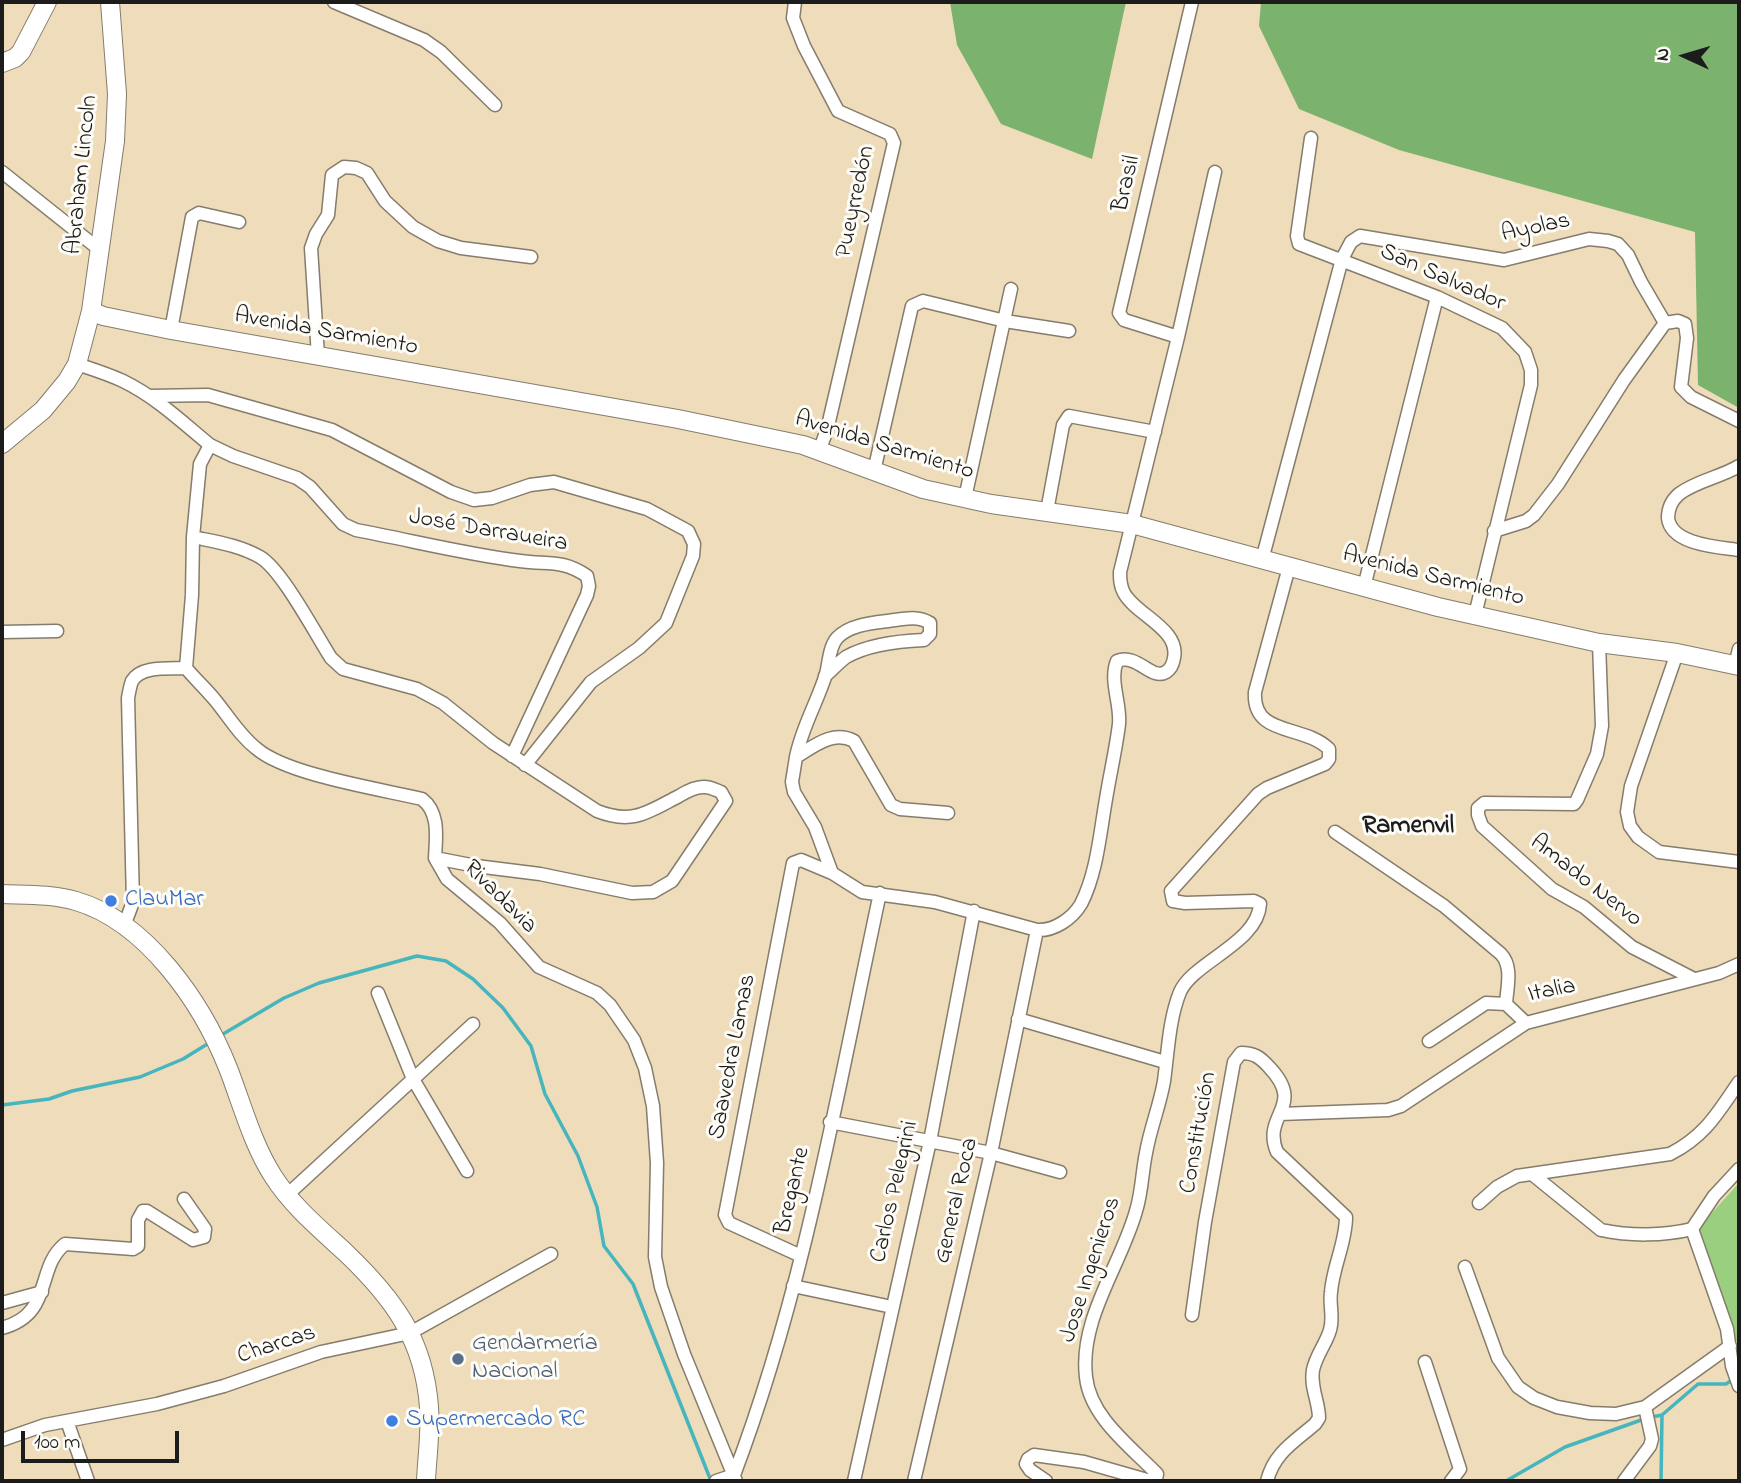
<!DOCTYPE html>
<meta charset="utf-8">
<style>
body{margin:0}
#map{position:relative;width:1741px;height:1483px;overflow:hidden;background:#eedcba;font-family:"Indie Flower",sans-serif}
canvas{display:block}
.frame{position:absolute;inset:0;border:4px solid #1c1c1c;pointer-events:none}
.north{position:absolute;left:1650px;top:21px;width:70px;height:70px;-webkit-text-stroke:5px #fdfcf7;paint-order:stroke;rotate:274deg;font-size:19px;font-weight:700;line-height:28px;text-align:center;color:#1c1c1c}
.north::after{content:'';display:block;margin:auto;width:24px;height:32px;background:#1c1c1c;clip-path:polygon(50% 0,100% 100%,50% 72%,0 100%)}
.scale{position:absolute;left:21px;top:1431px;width:158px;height:32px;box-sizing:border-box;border:4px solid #1c1c1c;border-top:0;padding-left:9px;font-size:21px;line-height:24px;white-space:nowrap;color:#1c1c1c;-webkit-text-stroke:5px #fdfcf7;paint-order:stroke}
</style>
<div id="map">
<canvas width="1741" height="1483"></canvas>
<div class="frame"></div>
<div class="north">N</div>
<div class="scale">100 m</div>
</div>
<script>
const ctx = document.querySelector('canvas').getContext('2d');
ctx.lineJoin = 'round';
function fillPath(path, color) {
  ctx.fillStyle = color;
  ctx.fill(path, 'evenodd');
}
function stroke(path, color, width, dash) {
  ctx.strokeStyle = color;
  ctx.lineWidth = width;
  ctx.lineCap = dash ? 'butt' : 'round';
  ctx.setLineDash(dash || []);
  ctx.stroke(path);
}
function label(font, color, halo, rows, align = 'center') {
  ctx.font = font + ' "Indie Flower",sans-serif';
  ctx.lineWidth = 6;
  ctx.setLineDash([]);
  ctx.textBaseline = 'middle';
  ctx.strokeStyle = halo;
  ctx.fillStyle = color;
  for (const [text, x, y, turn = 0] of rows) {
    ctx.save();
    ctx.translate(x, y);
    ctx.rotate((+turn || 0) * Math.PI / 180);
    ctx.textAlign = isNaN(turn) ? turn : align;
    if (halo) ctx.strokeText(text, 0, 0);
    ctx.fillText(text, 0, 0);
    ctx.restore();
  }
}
fillPath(new Path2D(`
 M1739,1183V1348L1709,1265L1698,1228Z`), '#9acf80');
fillPath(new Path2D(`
 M950,2H1126L1092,159L1001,124L957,45Z
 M1261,2H1739V408L1698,385L1695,232L1399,150L1299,109L1259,26Z`), '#7bb26e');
stroke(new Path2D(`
 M218,1037L284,998L319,983L417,956L446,961L473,979L503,1008L531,1046L545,1094L578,1156L597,1207L604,1246L633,1284L711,1481
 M2,1105L49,1099L72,1091L140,1077L183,1059L209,1043
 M1652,1417L1662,1415L1698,1384H1726L1732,1380
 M1506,1481L1565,1447L1644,1419
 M1661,1481L1662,1415`), '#46b5bd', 3.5);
const street = new Path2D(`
 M334,2L424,40L441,52L495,105
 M795,2L793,18L804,46L838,111L890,134L894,143L827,430L819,451
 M1311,138L1297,236L1299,244L1437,297L1502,328L1525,352L1531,370V385L1475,615
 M2,172L100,250
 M1665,323L1678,321L1685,324L1687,338L1681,387L1691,397L1739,421
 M171,330L192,217L199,213L239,222
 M1178,337L1215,172
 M318,356L311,248L316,234L328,215L332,175L344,167L356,168L367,173L385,201L413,227L438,241L461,248L531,257
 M77,364C92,369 108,374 123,381C156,397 182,422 210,445L200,464L193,537L192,595L186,668
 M149,396L208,395L332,430L451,492L474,500L492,498L530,485L554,482L647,509L688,531L694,544L693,556L666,623L639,648L591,682L525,765
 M210,445L233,456L297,478L310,487L343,524L356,530C410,540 465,554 520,561C548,565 562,559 587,576L589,586L587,595L512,756
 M1739,466C1721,477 1696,481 1679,494C1671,501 1668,508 1668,518C1671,545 1719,547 1739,550
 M874,471L912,306L923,301L1005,321L1069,331
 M965,498L1011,289
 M1047,511L1063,425L1069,416L1155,432
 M1494,531L1526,521L1534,515L1558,484L1624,380L1665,323
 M193,537C216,542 239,545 260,557C282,570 315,633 331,658L343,669L417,689L443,703L493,743L597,811C633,825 648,812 679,796C687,791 696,786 705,787C710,787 716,790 721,792L726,801L672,881L653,892L632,893L540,874L476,866L435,858L447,879L500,923L539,967L597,993L610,1005L634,1040L645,1068L653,1106L657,1163L655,1257L661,1287L684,1354L736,1481
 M1262,560L1342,259L1351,242L1360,236L1504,260L1589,239L1608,241L1618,244L1628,255L1641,282L1665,323
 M1364,587L1437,297
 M2,632L57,631
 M1599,643L1602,726L1597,754L1577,800L1574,804L1484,803L1478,808V815L1482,826L1552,889L1584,907L1632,947L1694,979
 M1677,653L1631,786L1627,812L1630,826L1638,837L1659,852L1739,862
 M1735,665L1739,649
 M186,668C195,679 206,689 215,700C229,717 240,736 257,749C288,775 380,789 422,799C440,813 436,837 435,858
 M796,757C802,727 817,703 826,674C829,663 829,647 837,638C849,625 871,623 888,621C903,619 917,615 930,623V634L924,640C898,641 869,644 846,657C839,662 832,670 825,676
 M948,813L900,809L891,805L854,741C833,730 814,746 796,757L792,782L794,792L815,827L832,873L862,892L935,902L1037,930C1054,931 1072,919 1081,904C1097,873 1100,833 1106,799C1110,774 1116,749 1119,724C1121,703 1109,681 1117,661C1138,653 1151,681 1166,672C1171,669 1173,664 1174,658C1180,629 1136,615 1124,593C1120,586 1120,579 1120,572L1178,337L1124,320L1119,313L1192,2
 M1335,832L1444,906L1501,954C1513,967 1507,987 1506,1004L1526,1023L1719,973L1739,964
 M124,926L133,902L128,698C129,693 130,686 132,681C141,665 170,669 186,668
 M378,993L413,1079L467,1171
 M1018,1019L1165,1062
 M1429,1041L1486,1003L1506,1004
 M1280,1114L1388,1110L1401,1106L1526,1023
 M830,1122L991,1153L1060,1172
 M1532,1174L1601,1230C1629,1236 1664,1236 1692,1229
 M286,1196L473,1024
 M1479,1203L1497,1187L1517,1176L1670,1154C1705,1136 1717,1114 1739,1082
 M1692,1229L1727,1329L1732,1366L1739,1386
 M1692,1229L1714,1196L1739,1169
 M801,1256L729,1223L725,1215L793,863L801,860L832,873
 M1465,1267L1498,1358L1518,1387L1534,1398L1557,1407L1590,1413L1616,1414L1645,1407L1730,1346
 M793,1286L892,1307
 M2,1303L42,1292
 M1192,1315L1205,1222L1234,1062L1241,1053C1254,1053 1260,1057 1269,1067C1307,1107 1261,1114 1277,1152L1346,1217C1346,1243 1333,1266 1331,1292C1329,1304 1334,1317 1330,1330C1326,1344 1316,1355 1313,1370C1310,1387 1319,1402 1319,1418L1315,1424C1294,1442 1274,1453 1267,1481
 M2,1328C54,1314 35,1268 65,1244L133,1249L138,1246V1220L143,1211H147L193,1240L204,1237L205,1229L184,1199
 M1425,1362L1460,1469L1451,1481
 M67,1421L88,1481
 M2,1440L45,1425L157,1404L224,1386L321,1352L410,1333L551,1254
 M716,1481L734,1475C805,1288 838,1088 880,893
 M854,1481L930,1141L974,911
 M914,1481L991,1153L1037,930
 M1046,1481L1030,1470L1026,1464L1028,1459L1034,1455L1084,1462L1147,1480L1156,1479L1157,1474C1131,1447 1090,1417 1086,1377C1079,1319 1121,1265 1136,1211C1142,1192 1142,1172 1146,1153C1150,1129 1160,1105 1164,1081C1168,1052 1169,1019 1180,992C1193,962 1258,943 1260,904L1254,901L1185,903L1173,901L1171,891L1258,794L1267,788L1325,764L1329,759V749C1304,724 1252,737 1255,692L1289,567
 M1624,1481L1650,1446L1652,1439L1645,1407`);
const secondary = new Path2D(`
 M2,63L15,58L21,52L47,2
 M91,311L103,316L171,330L678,419L803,445L923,489L991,504L1132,524L1438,607L1599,643L1677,653L1739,666
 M2,444L43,410L67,381L77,364L91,311L115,141L117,94L110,2
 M2,894C26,895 52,894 76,901C147,922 202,1003 228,1068C242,1104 252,1143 273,1176C292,1206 320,1229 346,1253C393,1298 424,1339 429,1407C431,1431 427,1457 426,1481`);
stroke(street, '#857c6b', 15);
stroke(secondary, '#857c6b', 20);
stroke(street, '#fff', 12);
stroke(secondary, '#fff', 18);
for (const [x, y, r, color] of [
 [111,901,7,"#3f7fe0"],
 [458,1359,7,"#5c6f8a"],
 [392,1421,7,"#3f7fe0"]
]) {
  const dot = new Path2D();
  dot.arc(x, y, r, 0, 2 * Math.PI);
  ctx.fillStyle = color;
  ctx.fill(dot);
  stroke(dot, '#fdfcf7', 2.5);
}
label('24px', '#1c1c1c', '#fdfcf7', [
 ["Abraham Lincoln",83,175,-84],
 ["Brasil",1128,184,-77],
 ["Pueyrredón",857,202,-78],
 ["Ayolas",1536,229,-12],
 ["San Salvador",1442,279,24],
 ["Avenida Sarmiento",326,333,10],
 ["Avenida Sarmiento",884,447,17],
 ["José Darraueira",488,532,10],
 ["Avenida Sarmiento",1433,578,14],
 ["Amado Nervo",1585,882,38],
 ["Rivadavia",499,898,45],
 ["Italia",1552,992,-11],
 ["Saavedra Lamas",734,1057,-79],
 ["Constitución",1200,1133,-80],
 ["Bregante",794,1191,-77],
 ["Carlos Pelegrini",896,1192,-77],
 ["General Roca",958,1201,-77],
 ["Jose Ingenieros",1092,1270,-72],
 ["Charcas",277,1346,-18]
]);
label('24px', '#366cbe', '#fdfcf7', [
 ["ClauMar",125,901],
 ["Supermercado RC",406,1421]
], 'left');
label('24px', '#4e5e75', '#fdfcf7', [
 ["Gendarmería",472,1345],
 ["Nacional",472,1373]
], 'left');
label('bold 26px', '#1c1c1c', '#fdfcf7', [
 ["Ramenvil",1408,828]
]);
</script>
